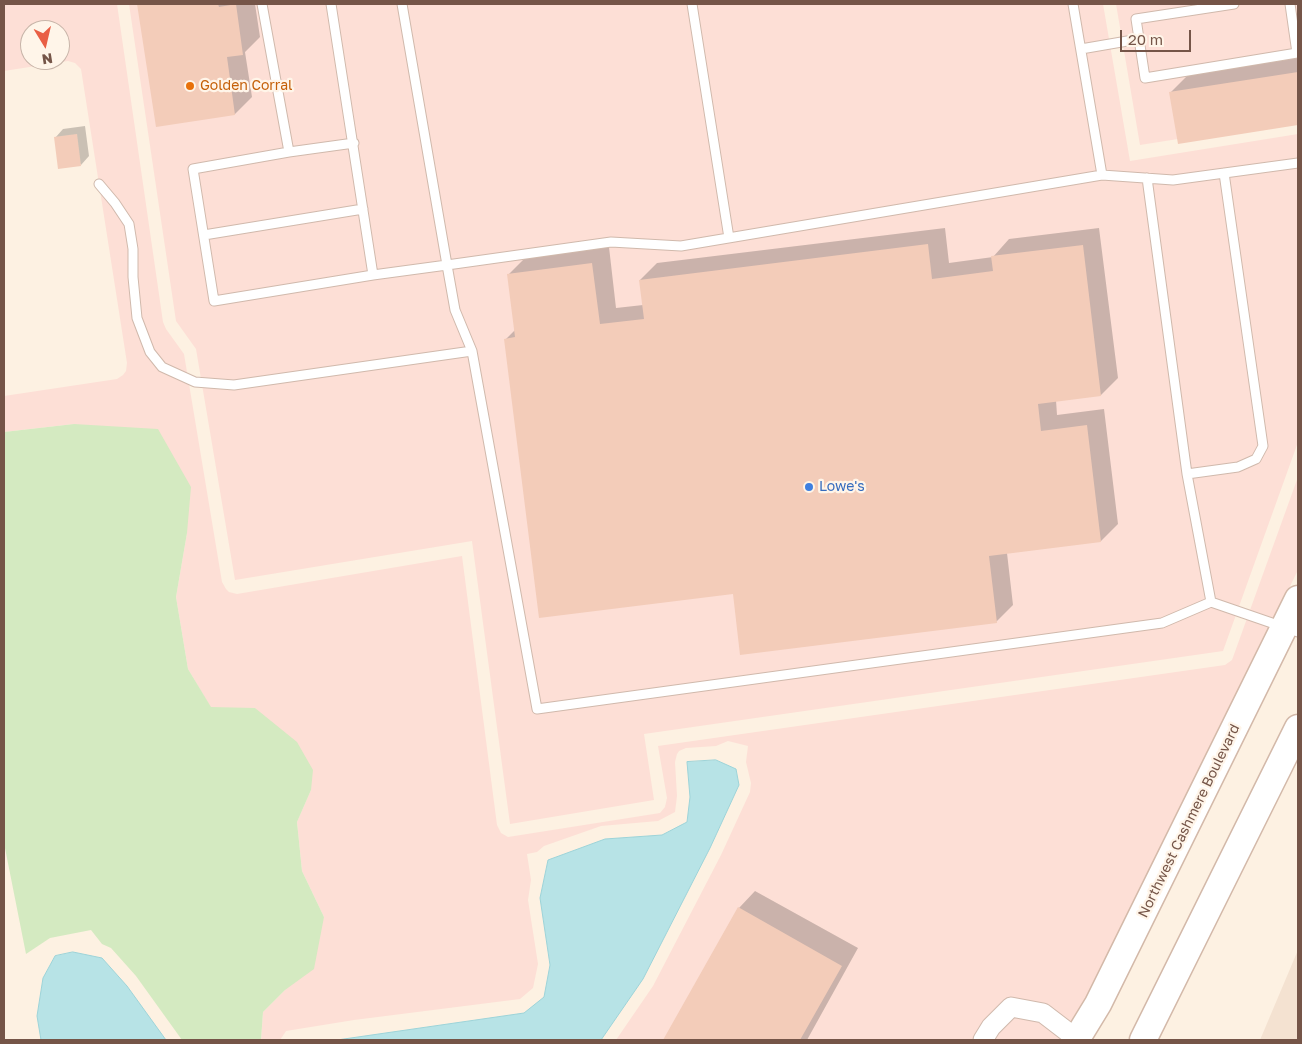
<!DOCTYPE html>
<style>
body{margin:0}
#map{position:relative;width:1302px;height:1044px;overflow:hidden;background:#fdf1e2;font-family:"Golos Text",sans-serif}
canvas{display:block}
.frame{position:absolute;inset:0;border:5px solid #755548;pointer-events:none}
.north{position:absolute;left:20px;top:20px;width:50px;height:50px;box-sizing:border-box;background:#fff5e9;border:1px solid #c8b5a9;border-radius:50%;rotate:171deg;font-size:14px;font-weight:700;line-height:20px;text-align:center;color:#755548}
.north::after{content:'';display:block;margin:auto;width:18px;height:22px;background:#e95f45;clip-path:polygon(50% 0,100% 100%,50% 72%,0 100%)}
.scale{position:absolute;left:1120px;top:30px;width:71px;height:22px;box-sizing:border-box;border:2px solid #755548;border-top:0;padding-left:6px;font-size:15px;line-height:18px;white-space:nowrap;color:#755548;-webkit-text-stroke:4px #fff5e9;paint-order:stroke}
</style>
<div id="map">
<canvas width="1302" height="1044"></canvas>
<div class="frame"></div>
<div class="north">N</div>
<div class="scale">20 m</div>
</div>
<script>
const ctx = document.querySelector('canvas').getContext('2d');
ctx.lineJoin = 'round';
function fillPath(path, color) {
  ctx.fillStyle = color;
  ctx.fill(path, 'evenodd');
}
function stroke(path, color, width, dash) {
  ctx.strokeStyle = color;
  ctx.lineWidth = width;
  ctx.lineCap = dash ? 'butt' : 'round';
  ctx.setLineDash(dash || []);
  ctx.stroke(path);
}
function label(font, color, halo, rows, align = 'center') {
  ctx.font = font + ' "Golos Text",sans-serif';
  ctx.lineWidth = 4.5;
  ctx.setLineDash([]);
  ctx.textBaseline = 'middle';
  ctx.strokeStyle = halo;
  ctx.fillStyle = color;
  for (const [text, x, y, turn = 0] of rows) {
    ctx.save();
    ctx.translate(x, y);
    ctx.rotate((+turn || 0) * Math.PI / 180);
    ctx.textAlign = isNaN(turn) ? turn : align;
    if (halo) ctx.strokeText(text, 0, 0);
    ctx.fillText(text, 0, 0);
    ctx.restore();
  }
}
fillPath(new Path2D(`
 M1298,950V1040H1260Z`), '#f4e2d1');
fillPath(new Path2D(`
 M4,4H117L163,322L166,329L184,354L222,582L226,589L229,592L237,594L462,556L497,825L501,833L508,837L660,813L665,807L667,798L658,746L1225,665L1232,660L1298,477V570L1088,996L1061,1040H616L653,986L721,855L750,792L751,783L746,762L748,746L728,741L716,746L686,748L679,751L677,754L675,762L677,796L675,812L658,821L601,826L544,846L537,852L527,854L531,880L528,900L538,964L533,988L520,999L354,1020L286,1031L280,1040H261L263,1012L285,990L324,917L302,871L297,822L311,790L255,708H211L188,669L176,597L187,533L74,424L4,432V396L117,379L123,375L126,371L127,363L81,69L75,63L68,61L4,71ZM30,30H60V60H30Z
 M129,4H1103L1130,161L1298,134V273L1297,275L1298,287V442L1223,651L644,734L654,800L510,824L472,541L235,580L196,349L176,321Z
 M1116,4H1298V120L1140,145Z`), '#fddfd6');
fillPath(new Path2D(`
 M74,424L158,429L191,487L187,533L176,597L188,669L211,707L255,708L297,742L313,770L311,790L297,822L302,871L324,917L314,969L285,990L263,1012L261,1040H182L136,976L111,948L102,944L91,930L50,938L26,954L4,843V432Z`), '#d4eac1');
const water = new Path2D(`
 M716,760L736,769L739,785L710,848L643,979L601,1040H337L524,1013L544,997L550,965L540,898L548,860L605,839L662,835L687,822L690,797L687,762Z
 M73,952L102,958L127,986L166,1040H41L37,1016L43,978L55,956Z`);
fillPath(water, '#b7e3e6');
stroke(water, '#9dd3d8', 1);
fillPath(new Path2D(`
 M139,4H255L260,37L245,52L252,97L235,114L157,126Z
 M1298,58V124L1179,142L1171,92L1188,75Z
 M85,126L89,156L81,165L55,138L63,129Z
 M945,228L949,263L993,257L1009,239L1099,228L1118,378L1101,395L1056,400L1057,415L1104,409L1118,524L1101,541L1007,553L1013,605L996,622L734,592L506,339L516,329L509,274L526,257L609,247L616,308L643,305L640,280L657,263Z
 M755,891L858,948L807,1040H664L739,908Z`), '#0003');
fillPath(new Path2D(`
 M137,4H218L219,7L236,4L243,55L227,57L235,115L156,127Z
 M1298,72V125L1178,144L1169,92Z
 M77,134L81,166L58,169L54,137Z
 M928,244L932,279L993,271L991,256L1083,245L1101,396L1038,404L1041,431L1087,425L1101,542L989,556L997,623L740,655L733,594L539,618L504,339L515,337L507,274L592,263L600,324L644,319L639,280Z
 M738,907L842,966L800,1040H663Z`), '#f3ccb9');
const lane = new Path2D(`
 M262,4L289,152
 M331,4L373,275
 M402,4L447,265L611,242L681,246L1102,175L1173,180L1298,163
 M692,4L729,238
 M1073,4L1102,175
 M1234,4L1136,19L1145,78L1297,53L1290,4
 M1081,49L1139,39
 M354,143L289,152L193,169L214,301L373,275L447,265L455,310L472,351L537,709L1162,623L1211,602
 M1147,178L1187,474L1211,602L1298,632
 M99,184L115,203L129,224L133,249V277L137,318L150,352L162,367L195,382L234,385L472,351
 M204,235L363,209
 M1187,474L1238,467L1256,459L1263,446L1224,173`);
const street = new Path2D(`
 M983,1040L991,1027L1011,1007L1043,1013L1077,1039`);
const secondary = new Path2D(`
 M1076,1040L1098,1004L1298,599
 M1143,1040L1298,728`);
stroke(lane, '#d0b9ac', 11);
stroke(street, '#d0b9ac', 21);
stroke(secondary, '#d3b9a9', 29);
stroke(lane, '#fff', 9);
stroke(street, '#fff', 19);
stroke(secondary, '#fff', 26);
for (const [x, y, r, color] of [
 [190,86,5,"#e8710a"],
 [809,487,5,"#3f7fe0"]
]) {
  const dot = new Path2D();
  dot.arc(x, y, r, 0, 2 * Math.PI);
  ctx.fillStyle = color;
  ctx.fill(dot);
  stroke(dot, '#fff5e9', 2);
}
label('14px', '#c56008', '#fff5e9', [
 ["Golden Corral",200,86]
], 'left');
label('14px', '#366cbe', '#fff5e9', [
 ["Lowe's",819,487]
], 'left');
label('14px', '#755548', '#fff5e9', [
 ["Northwest Cashmere Boulevard",1189,821,-64]
]);
</script>
